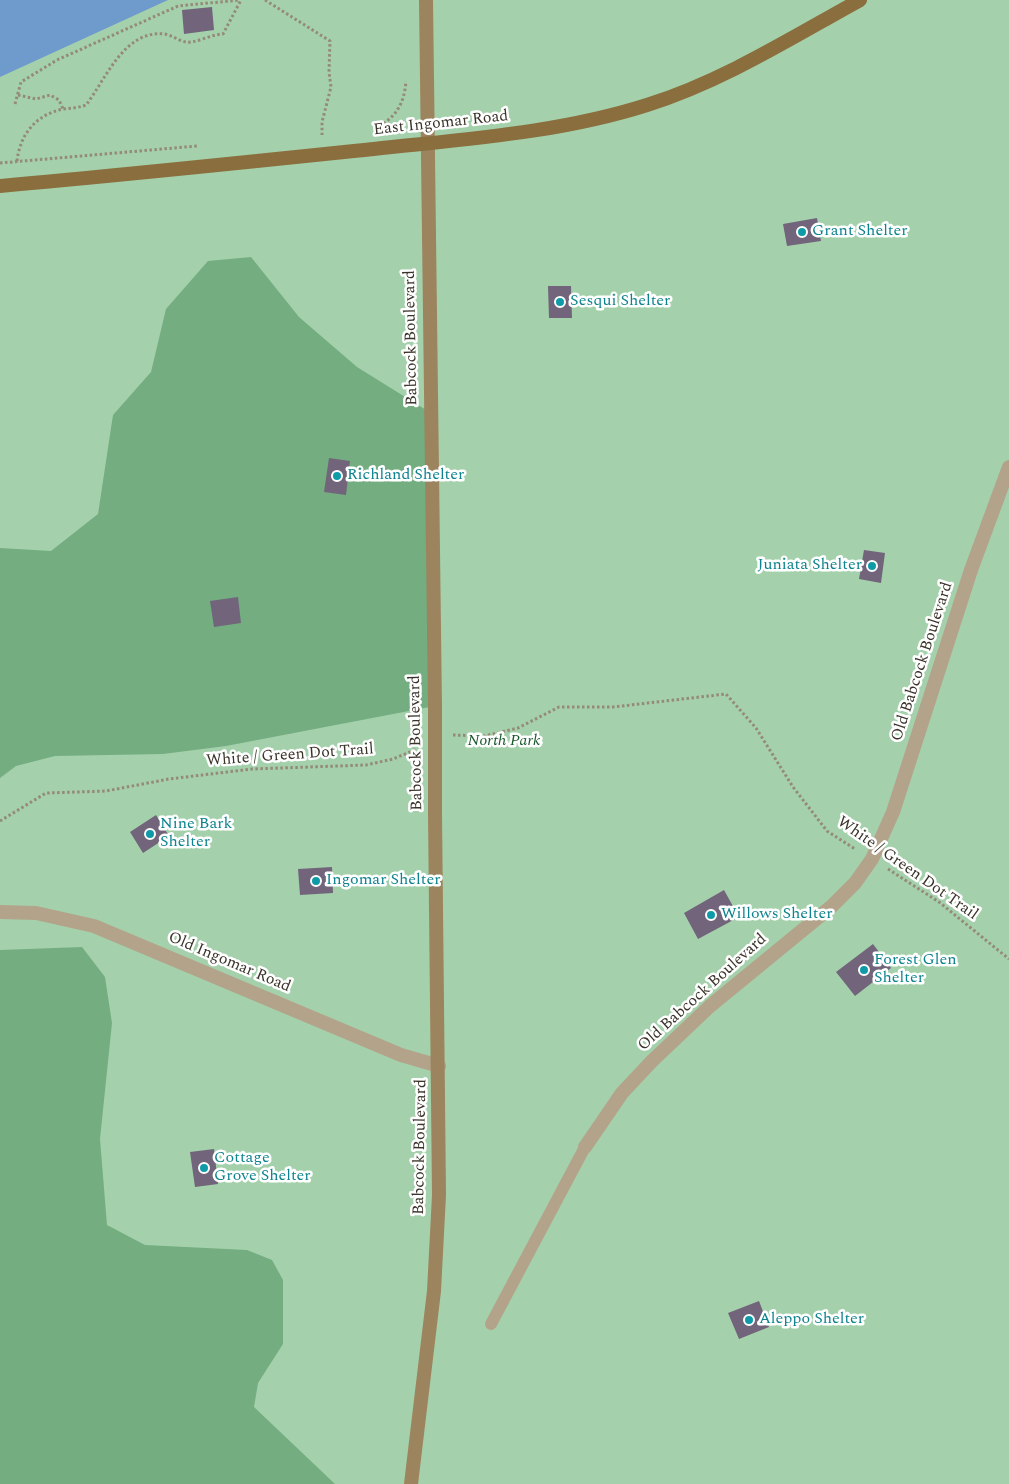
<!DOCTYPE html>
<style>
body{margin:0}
canvas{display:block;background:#eddfc4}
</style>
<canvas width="1009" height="1484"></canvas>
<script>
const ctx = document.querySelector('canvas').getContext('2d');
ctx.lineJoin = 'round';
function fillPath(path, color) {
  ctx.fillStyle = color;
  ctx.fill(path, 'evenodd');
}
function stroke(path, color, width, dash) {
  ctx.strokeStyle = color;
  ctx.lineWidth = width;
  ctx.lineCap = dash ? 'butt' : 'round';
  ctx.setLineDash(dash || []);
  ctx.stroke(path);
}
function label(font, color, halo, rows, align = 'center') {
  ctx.font = font + ' Spectral,serif';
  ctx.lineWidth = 5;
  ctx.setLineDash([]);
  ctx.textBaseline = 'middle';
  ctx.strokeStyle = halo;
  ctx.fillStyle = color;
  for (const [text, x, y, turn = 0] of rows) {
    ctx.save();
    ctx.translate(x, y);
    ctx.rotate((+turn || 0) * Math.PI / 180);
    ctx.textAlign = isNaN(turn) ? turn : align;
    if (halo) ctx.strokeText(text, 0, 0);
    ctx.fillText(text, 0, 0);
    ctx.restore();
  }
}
fillPath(new Path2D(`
 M0,0H1009V1484H0Z`), '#a4d1ac');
fillPath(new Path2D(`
 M251,257L299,317L357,367L431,413L435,706L226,746L163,754L55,756L16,766L0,778V548L51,551L98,514L113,415L151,372L166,309L208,261Z
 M82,947L105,977L112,1023L100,1139L107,1225L145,1245L247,1250L272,1260L283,1280V1344L258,1383L254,1407L335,1484H0V950Z`), '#74ad80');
fillPath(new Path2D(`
 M0,0H168L0,77Z`), '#6f9acc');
fillPath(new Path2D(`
 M212,7L214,30L184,34L182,10Z
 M817,218L821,241L787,246L783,224Z
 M548,286H571L572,318H549Z
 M329,458L350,461L346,495L324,492Z
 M864,550L885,553L881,583L859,579Z
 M238,597L241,623L214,627L210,601Z
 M156,815L169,836L143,853L130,832Z
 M332,867L333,893L300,895L298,869Z
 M724,890L739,917L698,939L684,913Z
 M873,944L891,968L855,996L836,972Z
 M214,1149L218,1184L195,1187L190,1152Z
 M759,1301L769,1327L739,1339L728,1313Z`), '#71647b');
stroke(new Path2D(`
 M265,0L330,41L329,72L331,87L322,122V135
 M18,95L36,99L50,95L59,100L63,109
 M15,104L21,82L57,60L178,6L240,0
 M375,129C396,117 404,105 406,81
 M17,161C20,135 35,115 63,109C71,108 78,108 86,105C106,79 124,30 164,34C172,35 179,41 186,42C194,44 212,34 223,34L241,0
 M0,163L197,146
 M453,735L484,736L518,728L559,707H613L726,694L756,728L793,787L827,831L855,849
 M0,821L46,793L106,791L169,779L252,769L366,765L393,759L417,749
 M888,869L939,902L1009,959`), '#948a77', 3, [2.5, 2.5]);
stroke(new Path2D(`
 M491,1324L585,1147`), '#b3a38a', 12);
stroke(new Path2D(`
 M585,1147L622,1093L652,1061L710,1006L832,906L855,883L872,859L893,812L971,570L1009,467`), '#b3a38a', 14);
stroke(new Path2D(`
 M0,912L36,913L94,926L401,1055L439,1066`), '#b3a38a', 14);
stroke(new Path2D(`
 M426,0L435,706
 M411,1484L434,1291L439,1195L435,813`), '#9c845e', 14);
stroke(new Path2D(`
 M0,186C125,175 249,162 374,149C466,139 559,133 647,105C723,81 791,38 860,0`), '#8b6e3e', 14);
stroke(new Path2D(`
 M435,706V813`), '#9c845e', 14);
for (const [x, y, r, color] of [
 [802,232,5,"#0f9aa8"],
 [560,302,5,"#0f9aa8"],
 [337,476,5,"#0f9aa8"],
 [872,566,5,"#0f9aa8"],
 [150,834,5,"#0f9aa8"],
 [316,881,5,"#0f9aa8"],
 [711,915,5,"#0f9aa8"],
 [864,970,5,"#0f9aa8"],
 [204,1168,5,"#0f9aa8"],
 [749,1320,5,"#0f9aa8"]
]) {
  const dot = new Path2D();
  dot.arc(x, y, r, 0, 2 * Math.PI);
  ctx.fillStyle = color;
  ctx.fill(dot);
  stroke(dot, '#fff', 2);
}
label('16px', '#393329', '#fff', [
 ["East Ingomar Road",441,124,-6],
 ["Babcock Boulevard",412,338,-91],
 ["Old Babcock Boulevard",923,662,-72],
 ["Babcock Boulevard",417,743,-91],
 ["White / Green Dot Trail",290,756,-4],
 ["White / Green Dot Trail",907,869,35],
 ["Old Ingomar Road",229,963,23],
 ["Old Babcock Boulevard",703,993,-42],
 ["Babcock Boulevard",421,1147,-89]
]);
label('16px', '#0d838f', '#fff', [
 ["Grant Shelter",812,232],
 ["Sesqui Shelter",570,302],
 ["Richland Shelter",347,476],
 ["Juniata Shelter",862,566,"right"],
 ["Nine Bark",160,825],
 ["Shelter",160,843],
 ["Ingomar Shelter",326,881],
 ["Willows Shelter",721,915],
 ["Forest Glen",874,961],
 ["Shelter",874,979],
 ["Cottage",214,1159],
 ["Grove Shelter",214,1177],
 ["Aleppo Shelter",759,1320]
], 'left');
label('italic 16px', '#1b592e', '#fff', [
 ["North Park",504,742]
]);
</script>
